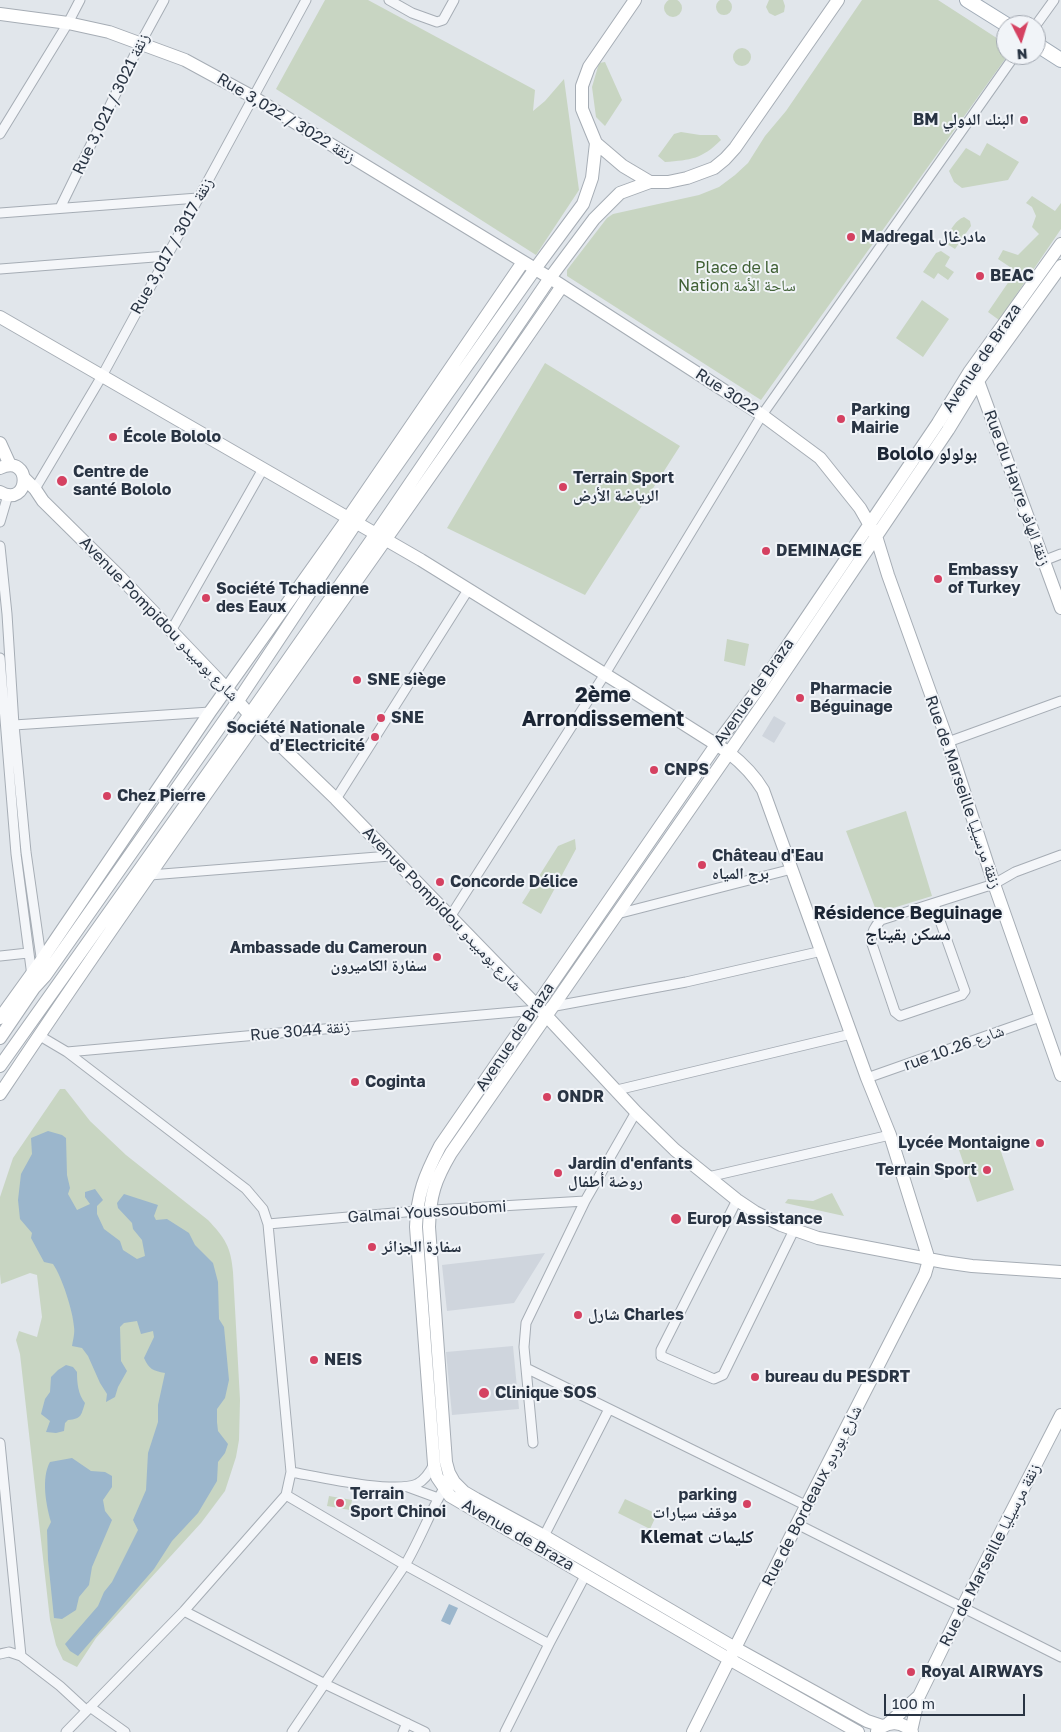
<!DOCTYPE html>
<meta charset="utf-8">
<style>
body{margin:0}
#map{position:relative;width:1061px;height:1732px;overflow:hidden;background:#e1e6eb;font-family:"Golos Text",sans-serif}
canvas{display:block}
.north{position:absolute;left:996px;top:15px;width:50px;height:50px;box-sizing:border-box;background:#f1f4f8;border:1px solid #a1a7b0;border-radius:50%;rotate:175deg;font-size:14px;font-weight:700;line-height:20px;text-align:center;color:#293443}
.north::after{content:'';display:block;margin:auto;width:18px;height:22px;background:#d54161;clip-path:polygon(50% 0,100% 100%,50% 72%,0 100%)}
.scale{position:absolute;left:884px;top:1694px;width:141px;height:22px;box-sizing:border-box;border:2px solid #293443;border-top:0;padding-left:6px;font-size:15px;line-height:18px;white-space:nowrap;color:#293443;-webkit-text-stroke:4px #f1f4f8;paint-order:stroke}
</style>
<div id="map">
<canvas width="1061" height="1732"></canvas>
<div class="north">N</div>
<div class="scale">100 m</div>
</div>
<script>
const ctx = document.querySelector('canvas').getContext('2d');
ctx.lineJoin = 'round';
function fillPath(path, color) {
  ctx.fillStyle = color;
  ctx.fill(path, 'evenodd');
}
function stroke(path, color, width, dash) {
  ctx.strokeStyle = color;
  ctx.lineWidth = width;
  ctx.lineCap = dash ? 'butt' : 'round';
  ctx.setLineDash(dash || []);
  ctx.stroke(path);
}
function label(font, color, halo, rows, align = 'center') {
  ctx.font = font + ' "Golos Text","Noto Naskh Arabic",sans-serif';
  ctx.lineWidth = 4;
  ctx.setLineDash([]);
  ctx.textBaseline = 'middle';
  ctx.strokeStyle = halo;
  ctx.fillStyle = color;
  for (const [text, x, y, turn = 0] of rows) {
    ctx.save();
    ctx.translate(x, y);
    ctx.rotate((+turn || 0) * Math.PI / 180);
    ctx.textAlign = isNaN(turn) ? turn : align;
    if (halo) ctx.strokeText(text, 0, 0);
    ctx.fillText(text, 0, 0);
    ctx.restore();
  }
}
fillPath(new Path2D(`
 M774,716L786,723L774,743L762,736Z
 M545,1253L514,1303L447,1311L442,1265Z
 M513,1346L519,1409L452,1415L446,1352Z`), '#cfd5dd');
fillPath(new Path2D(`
 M716 7a8 8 0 1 1 16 0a8 8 0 1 1-16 0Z
 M664 8a9 9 0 1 1 18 0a9 9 0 1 1-18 0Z
 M325,0H368L535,90L533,111L545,101L564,79L579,190L536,255L276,89Z
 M769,0H783L785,6L784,12L775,16L769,13L766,7Z
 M862,0H938L1006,44V55H1008L761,400L567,276V270L607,218L613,214L699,195L719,187L735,175L748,163L765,136L786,111Z
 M733 57a9 9 0 1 1 18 0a9 9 0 1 1-18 0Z
 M605,62L622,100L605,126L596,117L592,87L599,63Z
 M681,132L700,135H717L721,140C702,159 691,160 665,162L658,156L674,134Z
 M987,143L1019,162L1008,180L962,188L954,182L949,171L966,148L980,156Z
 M1032,196L1055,211L1061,203V229L999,320L988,312L1016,271L998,259L1003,250L1018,255L1039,234L1032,227L1036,216L1032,207L1026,203Z
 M964,217L970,221L971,226L955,249L947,244C946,235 955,220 964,217Z
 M941,251L950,257L945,266L954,272L948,280L938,273L934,279L923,272L936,253Z
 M922,300L949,319L923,357L896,338Z
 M545,363L680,446L585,595L447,528Z
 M727,639L749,644L745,666L724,661Z
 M906,811L932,896L877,913L846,831Z
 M575,839L576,849L541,914L522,903L558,846Z
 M60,1089H65L90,1121L126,1155L208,1220C225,1238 231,1247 233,1272L240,1400L239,1440L236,1457L225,1491L201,1523L96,1638L77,1667L63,1660L56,1645L50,1620L20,1354L16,1340L19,1331L37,1337L42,1317L37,1275L30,1273L1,1284L0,1274V1197L13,1158Z
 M996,1137L1014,1190L977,1202L959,1150Z
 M832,1193L844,1216L785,1203L788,1199L813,1201Z
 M329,1496L352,1500L350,1510L327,1506Z
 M625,1499L657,1514L650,1529L618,1513Z`), '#c8d5c2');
fillPath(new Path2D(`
 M48,1131L62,1135L66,1138L67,1175L70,1188L68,1194L77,1210L90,1204L85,1197V1192L95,1189L103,1200L97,1206V1214L104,1229L120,1241L123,1250L137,1259L145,1256L142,1240L133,1229L132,1223L118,1208L117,1203L124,1194L158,1205L154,1216L156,1220L167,1219L189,1233L195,1245L213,1263L218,1282L219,1319L224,1327L229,1380L225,1398L217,1409V1422L218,1431L228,1444L225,1453L218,1462L217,1481L198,1513L172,1541L154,1569L78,1656L70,1651L65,1644L98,1606L104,1592L112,1582L138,1530L133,1520L146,1490L148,1453L158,1422V1405L165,1373C153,1371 149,1369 144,1358L154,1337L153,1331L141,1334L137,1321L124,1323L120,1327L121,1361L127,1371L118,1387L115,1397L106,1402L107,1394L100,1383L88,1356L82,1348L72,1346C73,1340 75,1333 74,1327C73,1311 62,1277 53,1264L44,1262L31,1238L32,1233L20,1219L18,1200L21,1174L32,1154L31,1138Z
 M66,1365L73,1367L77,1372C77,1383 78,1394 85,1403C81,1415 82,1419 68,1420L65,1423L64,1431L56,1433L46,1432L50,1421L41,1414L45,1399L50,1392L51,1377L58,1370Z
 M72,1458L91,1471L105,1472L112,1476V1487L103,1500L105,1511L112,1520L92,1567L89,1585L79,1597L76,1610L62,1619L54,1618L48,1560L47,1530L51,1522C46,1505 41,1478 50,1462Z
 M449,1604L458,1608L450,1625L441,1621Z`), '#9bb6cc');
const street = new Path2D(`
 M389,0L412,13L437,22L443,20L454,0
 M1036,25L1054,0
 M0,134L68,23L80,0
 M60,208L140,44L164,0
 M0,213L198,198
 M0,269L167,256
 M35,489L102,376L306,0
 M0,522L8,495
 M0,546L7,614L14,725L26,852L42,964
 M1043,561L1061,554
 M171,631L263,469
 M0,658L16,854L32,976
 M14,725L210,712
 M948,742L1061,701
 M336,799L468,590
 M150,875L390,856
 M934,904L965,991L962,995L900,1016L895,1012L871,941C872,932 874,927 881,920L994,884L1015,872L1061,855
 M617,914L792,869
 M450,917L605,674L762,415L1015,55
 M0,956L28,953
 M550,1007L686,982L822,951
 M40,1036L67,1052L246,1189L263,1209L268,1224L291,1472L286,1495L184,1611L66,1732
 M67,1052L537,1010
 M867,1078L1040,1017
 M617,1090L851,1034
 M708,1177L890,1135
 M737,1200L661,1350V1356L714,1379L723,1375L794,1230
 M268,1224L417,1211L585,1201
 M526,1368L807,1506
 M0,1443L21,1656
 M533,1443L524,1347L526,1323L585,1201L636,1112
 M291,1472C319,1477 393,1494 417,1484C425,1480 430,1472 434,1464
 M408,1487L438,1498
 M286,1495L405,1565L549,1644
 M797,1524L1061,1657
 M544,1536L609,1409
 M184,1611L325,1684L425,1732
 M0,1654L9,1652L21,1656L60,1686L86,1710
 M90,1707L125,1732
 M292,1732L405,1565C421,1538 431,1509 447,1483
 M403,1732L407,1723
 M505,1732L549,1644L586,1574`);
const secondary = new Path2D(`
 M635,0L589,67L582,86V109L596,143L623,166L650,182
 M0,14L68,23L109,32L185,60L253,97L550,278L762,415L820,458L860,508L876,536L888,575L948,742L994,884L1061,1075
 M0,317L421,560L624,686L728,752C742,763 754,775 763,790L867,1078L890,1135L929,1260L925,1274L797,1524L693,1732
 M974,377L978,381L1061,608
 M0,443L10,465
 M0,468C33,453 30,509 0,492
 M24,478L35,489L43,501L120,577L227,689L257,723L336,799L540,1009L636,1112L675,1150L737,1200L755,1212L781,1225L818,1238L944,1262L972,1266L1061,1272
 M0,1018L41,961L210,712L348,518L523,262
 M0,1038L34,988L45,976L238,701L356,523L535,269L583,204L592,178L596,143
 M0,1066L250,714L375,535L550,278L594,219L620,193L650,182H668L687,178L714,168L725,159L735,148L838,0
 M0,1094C182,821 377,557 562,286
 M889,1723L919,1696
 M882,1726L867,1721L735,1648L544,1536L476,1499L464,1492L454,1482L449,1473L446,1462L429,1227C430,1195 435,1180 451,1153L769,695L948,430L978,381L1061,266
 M877,1731C888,1720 902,1721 912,1732
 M911,1731L919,1696L962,1608L1061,1415
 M858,1732L729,1659L450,1496L437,1477L434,1464L416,1227C417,1194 425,1175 440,1146L716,745L759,688L938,423L970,371L1061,244`);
const primary = new Path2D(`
 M967,0L1007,25
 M1036,44L1061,60`);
stroke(street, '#a6adb5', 11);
stroke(secondary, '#a6adb5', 14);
stroke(primary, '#a0abb7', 16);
stroke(street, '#f4f6f9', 9);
stroke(secondary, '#fff', 12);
stroke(primary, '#fff', 14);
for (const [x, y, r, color] of [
 [1024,120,5,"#d54161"],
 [851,237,5,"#d54161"],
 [980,276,5,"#d54161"],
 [841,419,5,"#d54161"],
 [113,437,5,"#d54161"],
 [62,481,6,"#d54161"],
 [563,487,5,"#d54161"],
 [766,551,5,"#d54161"],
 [938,579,5,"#d54161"],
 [206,598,5,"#d54161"],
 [357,680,5,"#d54161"],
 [800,698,5,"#d54161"],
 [381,718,5,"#d54161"],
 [375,737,5,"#d54161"],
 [654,770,5,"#d54161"],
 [107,796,5,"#d54161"],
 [702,865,5,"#d54161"],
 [440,882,5,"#d54161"],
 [437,957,5,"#d54161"],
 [355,1082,5,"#d54161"],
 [547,1097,5,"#d54161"],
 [1040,1143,5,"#d54161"],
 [987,1170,5,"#d54161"],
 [558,1173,5,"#d54161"],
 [676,1219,6,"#d54161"],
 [372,1247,5,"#d54161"],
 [578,1315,5,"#d54161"],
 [314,1360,5,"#d54161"],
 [755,1377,5,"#d54161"],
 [484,1393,6,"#d54161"],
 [340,1503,5,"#d54161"],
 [747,1504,5,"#d54161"],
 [911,1672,5,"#d54161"]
]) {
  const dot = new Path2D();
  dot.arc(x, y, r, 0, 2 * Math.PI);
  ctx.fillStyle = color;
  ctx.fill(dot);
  stroke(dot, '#f1f4f8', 2);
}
label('16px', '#293443', '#f1f4f8', [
 ["Rue 3,021 / زنقة 3021",111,104,-64],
 ["Rue 3,022 / زنقة 3022",286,118,31],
 ["Rue 3,017 / زنقة 3017",172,246,-61],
 ["Avenue de Braza",982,358,-56],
 ["Rue 3022",727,392,33],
 ["Rue du Havre زنقة الهافر",1017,488,70],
 ["Avenue Pompidou شارع بومبيدو",159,619,46],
 ["Avenue de Braza",754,692,-55],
 ["Rue de Marseille زنقة مرسيليا",963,792,71],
 ["Avenue Pompidou شارع بومبيدو",442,909,46],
 ["Rue 3044 زنقة",300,1031,-5],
 ["Avenue de Braza",515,1037,-56],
 ["rue 10.26 شارع",954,1048,-20],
 ["Galmai Youssoubomi",427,1212,-4],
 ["Rue de Bordeaux شارع بوردو",812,1496,-63],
 ["Avenue de Braza",518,1535,30],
 ["Rue de Marseille زنقة مرسيليا",990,1555,-63]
]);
label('bold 16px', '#293443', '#f1f4f8', [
 ["BM البنك الدولي",1014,120,"right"],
 ["Madregal مادرغال",861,237],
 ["BEAC",990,276],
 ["Parking",851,410],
 ["Mairie",851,428],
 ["École Bololo",123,437],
 ["Centre de",73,472],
 ["santé Bololo",73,490],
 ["Terrain Sport",573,478],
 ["الرياضة الأرض",573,496],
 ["DEMINAGE",776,551],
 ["Embassy",948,570],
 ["of Turkey",948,588],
 ["Société Tchadienne",216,589],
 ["des Eaux",216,607],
 ["SNE siège",367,680],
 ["Pharmacie",810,689],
 ["Béguinage",810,707],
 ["SNE",391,718],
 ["Société Nationale",365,728,"right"],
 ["d’Electricité",365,746,"right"],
 ["CNPS",664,770],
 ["Chez Pierre",117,796],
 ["Château d'Eau",712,856],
 ["برج المياه",712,874],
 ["Concorde Délice",450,882],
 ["Ambassade du Cameroun",427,948,"right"],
 ["سفارة الكاميرون",427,966,"right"],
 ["Coginta",365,1082],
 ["ONDR",557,1097],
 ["Lycée Montaigne",1030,1143,"right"],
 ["Jardin d'enfants",568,1164],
 ["روضة أطفال",568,1182],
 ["Terrain Sport",977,1170,"right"],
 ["Europ Assistance",687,1219],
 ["سفارة الجزائر",382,1247],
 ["شارل Charles",588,1315],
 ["NEIS",324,1360],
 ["bureau du PESDRT",765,1377],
 ["Clinique SOS",495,1393],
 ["Terrain",350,1494],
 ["Sport Chinoi",350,1512],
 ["parking",737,1495,"right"],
 ["موقف سيارات",737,1513,"right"],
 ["Royal AIRWAYS",921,1672]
], 'left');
label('16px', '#406035', '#f1f4f8', [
 ["Place de la",737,268],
 ["Nation ساحة الأمة",737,286]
]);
label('bold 18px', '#1b2534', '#f1f4f8', [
 ["Bololo بولولو",927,454],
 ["Résidence Beguinage",908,913],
 ["مسكن بقيناج",908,934],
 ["Klemat كليمات",697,1537]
]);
label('bold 21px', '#1b2534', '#f1f4f8', [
 ["2ème",603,695],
 ["Arrondissement",603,719]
]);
</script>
